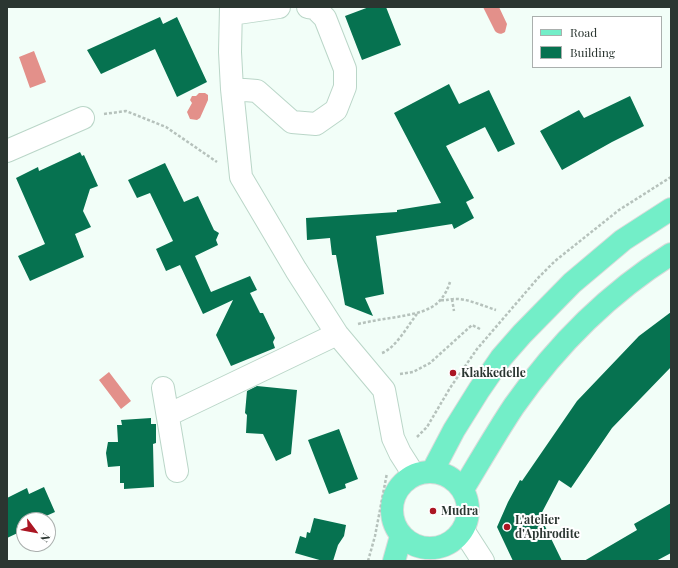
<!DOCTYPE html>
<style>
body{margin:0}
#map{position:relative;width:678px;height:568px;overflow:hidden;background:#f2fef8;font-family:"Playfair Display",serif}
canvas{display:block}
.frame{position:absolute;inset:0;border:8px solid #2b3631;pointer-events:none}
.legend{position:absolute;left:532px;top:16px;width:130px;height:52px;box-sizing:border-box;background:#fff;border:1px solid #aaafad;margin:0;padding:5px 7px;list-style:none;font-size:12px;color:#2b3631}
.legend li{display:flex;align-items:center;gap:8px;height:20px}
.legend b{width:20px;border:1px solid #aaafad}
.north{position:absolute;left:16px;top:512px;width:40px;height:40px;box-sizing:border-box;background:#fff;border:1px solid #aaafad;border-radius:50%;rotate:122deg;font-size:11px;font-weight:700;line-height:16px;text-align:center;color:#2b3631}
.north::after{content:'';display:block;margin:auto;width:14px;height:18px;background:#ab1623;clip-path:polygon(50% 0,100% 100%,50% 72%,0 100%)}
</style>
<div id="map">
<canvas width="678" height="568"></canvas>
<div class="frame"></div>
<ul class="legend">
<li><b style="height:5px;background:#73eec8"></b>Road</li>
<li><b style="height:11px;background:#067250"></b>Building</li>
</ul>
<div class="north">N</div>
</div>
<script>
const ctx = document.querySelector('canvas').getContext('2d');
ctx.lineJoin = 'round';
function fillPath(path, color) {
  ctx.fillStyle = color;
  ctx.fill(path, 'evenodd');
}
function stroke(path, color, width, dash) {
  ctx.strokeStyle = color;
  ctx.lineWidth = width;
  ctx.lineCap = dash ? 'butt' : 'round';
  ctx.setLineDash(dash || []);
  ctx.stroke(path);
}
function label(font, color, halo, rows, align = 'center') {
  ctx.font = font + ' "Playfair Display",serif';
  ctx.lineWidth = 4;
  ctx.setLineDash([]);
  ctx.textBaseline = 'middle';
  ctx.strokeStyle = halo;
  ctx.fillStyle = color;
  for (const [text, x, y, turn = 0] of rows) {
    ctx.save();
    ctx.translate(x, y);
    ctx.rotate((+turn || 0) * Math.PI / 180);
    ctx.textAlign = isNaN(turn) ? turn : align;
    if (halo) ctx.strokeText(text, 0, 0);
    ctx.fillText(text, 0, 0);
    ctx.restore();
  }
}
fillPath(new Path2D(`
 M483,7H499L507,24L505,32C501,35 498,34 495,31Z
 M34,51L46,82L30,88L19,57Z
 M199,93H205L208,95V100L200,118L197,120L190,119L187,112L192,103L190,100L192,96H196Z
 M109,372L131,401L121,409L99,380Z`), '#e3908a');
fillPath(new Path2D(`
 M369,7H386L401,45L362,60L345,16Z
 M160,17L163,24L177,17L207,82L177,97L155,49L101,74L87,50Z
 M449,84L459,104L489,90L515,144L498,152L485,127L446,146L474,198L466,202L474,218L454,229L452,224L376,236L384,294L365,298L373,316L345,305L336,255H332L330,238L307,240L306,218L397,212V210L441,203L394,113Z
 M630,96L644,126L612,142L562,170L540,131L579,110L584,118Z
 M80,152L82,156L84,155L98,186L90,189L83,211L91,227L75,234L84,257L30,281L18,256L45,244L16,178L38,167L39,171Z
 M165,163L184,202L198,196L214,230L219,233L216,240L218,245L195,256L211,292L250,276L257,290L250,293L260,313H263L275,338L273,342L275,348L231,366L216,335L233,300L203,314L180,265L166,271L156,249L173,241L150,193L137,198L128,180Z
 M671,312V367L612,428L571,488L559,480L539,518L542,520L562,561H513L497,527L508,502L520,480L522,481L577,401L639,336Z
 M257,386L297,390L291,454L276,461L263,434L246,433L247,415L245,413L247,391Z
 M151,418V424H156V443L153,444L154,487L124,489V483H120V466L108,467L106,453L108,442H118L117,425H122L121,420Z
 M339,429L358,479L345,484L346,488L329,494L308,440Z
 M44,487L55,512L37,520H24V530L7,538V498L27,488L29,494Z
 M671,503V553L656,561H584L637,530L634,524Z
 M314,518L346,525L344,536L338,545L333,561H323L295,553L300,536L306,538L307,532L310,533Z`), '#067250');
const minor = new Path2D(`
 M231,7L230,52L232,89L241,177L296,270L337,334L384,390L393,438L400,453L414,475
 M231,14L279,7
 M232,89L257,91L292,122L316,124L336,110L345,87V69L325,18L315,8L308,7
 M7,151L83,118
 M163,388L177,471
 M168,415L337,334
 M463,530L483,561`);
const major = new Path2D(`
 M392 510a38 38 0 1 1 76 0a38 38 0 1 1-76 0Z
 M432,472L454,430L479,390L501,358L522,334L572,283L623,240L671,209
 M463,489C480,461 496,433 514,406C556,346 609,293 671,254
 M394,561L401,536`);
stroke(minor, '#bad6c8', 24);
stroke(major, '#d9dbda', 24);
stroke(new Path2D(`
 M104,114L126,111L166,127L217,162
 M452,299L454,311
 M441,300C446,301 448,299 453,299C467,298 483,306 496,310
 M358,324C371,321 384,319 397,317C423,312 441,310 450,282
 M382,353C396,348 408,325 417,314
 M400,374L413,372L430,363L472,325L480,329
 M417,437L427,427L450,388L477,349L538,278L555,261L619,210L671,177
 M368,561L375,536L387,473`), '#b6c2bc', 2.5, [3, 2]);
stroke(minor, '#fff', 22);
stroke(major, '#73eec8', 22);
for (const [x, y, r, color] of [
 [453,373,4,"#ab1623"],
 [433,511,4,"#ab1623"],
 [507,527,4,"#ab1623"]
]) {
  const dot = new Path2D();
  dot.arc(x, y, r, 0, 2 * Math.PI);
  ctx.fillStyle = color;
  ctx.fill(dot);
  stroke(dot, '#fff', 1.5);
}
label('bold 12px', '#2b3631', '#fff', [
 ["Klakkedelle",461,373],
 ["Mudra",441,511],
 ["L'atelier",515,520],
 ["d'Aphrodite",515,534]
], 'left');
</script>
